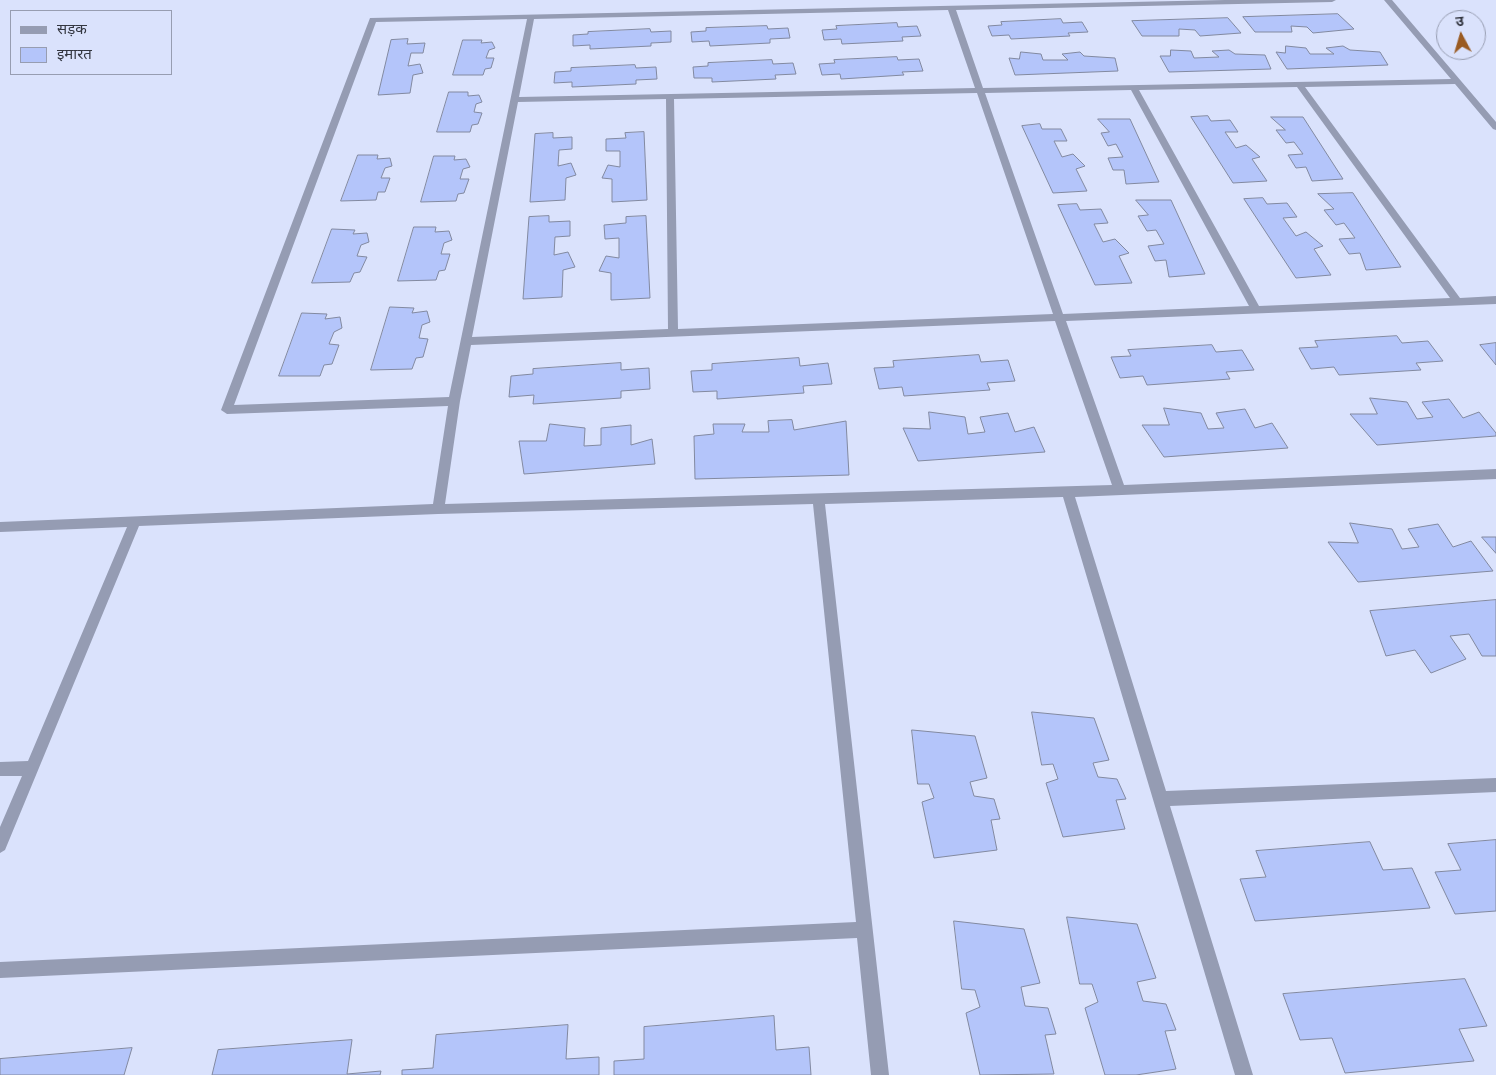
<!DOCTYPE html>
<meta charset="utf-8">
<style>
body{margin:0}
#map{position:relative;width:1496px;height:1075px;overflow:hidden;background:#dae2fc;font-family:"Golos Text","Noto Sans Devanagari",sans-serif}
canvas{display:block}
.legend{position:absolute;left:10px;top:10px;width:162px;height:65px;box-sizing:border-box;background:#dae2fc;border:1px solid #979db1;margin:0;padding:6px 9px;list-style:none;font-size:15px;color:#333640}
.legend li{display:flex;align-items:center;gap:10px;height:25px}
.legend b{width:25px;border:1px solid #979db1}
.north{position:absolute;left:1436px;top:10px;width:50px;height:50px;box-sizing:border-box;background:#dae2fc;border:1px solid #979db1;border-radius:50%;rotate:354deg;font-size:14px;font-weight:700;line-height:20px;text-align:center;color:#333640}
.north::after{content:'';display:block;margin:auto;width:18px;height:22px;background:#9a5b22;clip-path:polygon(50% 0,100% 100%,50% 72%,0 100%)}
</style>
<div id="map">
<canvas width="1496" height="1075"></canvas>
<ul class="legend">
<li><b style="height:6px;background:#959cb3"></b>सड़क</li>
<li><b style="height:14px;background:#b4c5fa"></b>इमारत</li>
</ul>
<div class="north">उ</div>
</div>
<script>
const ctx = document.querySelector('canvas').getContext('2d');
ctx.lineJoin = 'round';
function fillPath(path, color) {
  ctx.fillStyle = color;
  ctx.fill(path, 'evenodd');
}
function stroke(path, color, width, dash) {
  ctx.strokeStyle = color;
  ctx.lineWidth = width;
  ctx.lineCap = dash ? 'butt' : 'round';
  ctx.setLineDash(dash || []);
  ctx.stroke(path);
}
const building = new Path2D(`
 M1338,14L1354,29L1313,33L1307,27L1291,26L1292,32H1255L1243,17Z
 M1228,18L1241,33L1200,36L1195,30L1179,29V36H1142L1132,21Z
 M1061,19L1063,23L1082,22L1088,32L1068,33L1070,36L1011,39L1009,35L992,36L988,26L1002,25L1001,22Z
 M897,23L898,27L917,26L921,36L902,37L903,41L842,44L841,39L824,40L822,30L837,29L836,26Z
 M767,26L768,29L788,28L790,38L770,39V43L710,46L709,41L692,42L691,32L706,31V28Z
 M650,29L651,32L671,31V42L651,43V46L590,49V45L573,46V35L588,34V32Z
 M408,39L407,44L425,43L423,53H411L408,66L420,64L423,73L413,75L410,93L378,95L391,40Z
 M463,40H482L481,43L492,42L495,48L489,50L486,58H494L491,68L485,69L483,75H453Z
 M1286,46L1306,48L1310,54H1334L1326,48L1343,46L1350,50L1380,52L1388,65L1287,69L1276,52L1285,53Z
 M1171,50L1191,51L1194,58L1219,57L1212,51L1229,50L1235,54L1265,55L1271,69L1169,72L1160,56H1170Z
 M1021,52L1041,54L1043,60H1068L1062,54L1080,52L1084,56L1115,58L1118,71L1015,75L1009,58L1019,59Z
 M897,57L898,60L919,59L923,71L902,72L904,75L841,79L840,74L822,75L819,64L835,63L834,60Z
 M772,60L773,64L793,63L796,74L775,75L776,79L712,82V78H694L693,67L708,66V63Z
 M635,65L636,68L656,67L657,79L636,80V84L572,87V82L554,83L555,72L571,71V68Z
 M449,92H468V96L479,95L482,102L476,104L474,112L482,113L478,124L472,125L470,132H437Z
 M1208,116L1211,121L1230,120L1238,132H1225L1236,148L1246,145L1260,157L1252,159L1267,181L1233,183L1191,117Z
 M1271,117H1303L1343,179L1312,181L1306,167L1296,168L1288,155L1303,154L1294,142L1286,143L1276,130H1285Z
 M1098,119H1130L1159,182L1126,184L1124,170H1113L1108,158L1123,157L1116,144L1108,146L1101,133L1109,132Z
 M1040,124L1042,129H1061L1067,141H1054L1062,157L1073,154L1085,166L1076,169L1087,191L1053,193L1022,126Z
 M644,132L647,200L612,202V179L602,178L608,165L620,167V151H606V139L626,138L625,133Z
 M553,133V138L572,137V149L559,150L558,166L571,163L576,175L566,178L565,200L530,202L535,134Z
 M358,155H378L377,159L390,158L392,166L385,168L381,178H390L385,192H378L376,200L341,201Z
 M434,156H455L454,160L466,159L470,167L463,169L460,179H469L464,193L458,194L456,201L421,202Z
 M1353,193L1401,267L1366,270L1360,253L1349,254L1339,239L1355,238L1344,223L1336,225L1324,210L1334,209L1318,194Z
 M1263,198L1267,204L1287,203L1297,217L1283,218L1296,236L1306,232L1323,246L1314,249L1331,275L1296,278L1244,199Z
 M1136,200H1171L1205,274L1169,277L1166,260L1155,261L1148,246L1164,244L1156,230L1147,231L1138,216L1148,215Z
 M1077,204L1080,210L1101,209L1108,223L1094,224L1103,242L1115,239L1129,253L1119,256L1132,283L1095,285L1058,205Z
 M549,216V222L570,221V236L555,237L554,255L568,252L575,267L563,270L562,297L523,299L529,217Z
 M646,216L650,298L611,300V273L599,271L606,256L619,258V238L605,239L604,225L626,223V217Z
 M414,227H436L435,232L449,231L452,240L444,243L441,254H450L445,270L439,271L436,280L398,281Z
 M332,229L355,230L353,234L367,233L369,242L361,245L357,256L367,257L360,272L354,273L350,282L312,283Z
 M390,307L414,308L412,313L427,311L430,322L422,325L419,338L428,339L423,357L416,358L412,369L371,370Z
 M302,313L327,314L325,319L340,317L342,328L334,332L329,344L339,345L332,364L324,365L320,376H279Z
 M1397,336L1402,343L1428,341L1443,361L1416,363L1421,370L1339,375L1334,367L1311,369L1299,348L1318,347L1315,341Z
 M1496,343V365L1480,345Z
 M1212,345L1216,352L1242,350L1254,370L1226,372L1230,379L1147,385L1143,376L1120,378L1111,357L1131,356L1128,350Z
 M979,355L981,362L1008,360L1015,381L987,383L990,390L904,396L902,387L879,389L874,368L894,367L893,361Z
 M799,358L800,366L828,363L832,384L803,386L804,393L717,399V391L693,392L691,371L712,370V364Z
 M621,363V370L649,368L650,389L621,391V398L533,404L534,395L509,397L511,376L533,374V369Z
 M1370,398L1407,402L1417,419L1433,417L1422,402L1449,399L1463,418L1479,412L1496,433V436L1377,445L1350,414H1377Z
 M1164,408L1201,413L1208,429L1224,428L1216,413L1245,409L1255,428L1272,423L1288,448L1164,457L1142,425H1169Z
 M929,412L965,417L968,434L985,432L980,417L1008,413L1015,432L1034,427L1045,452L918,461L903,428L930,429Z
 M792,420L794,430L846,421L849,475L695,479L694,436L714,434L713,424H745L742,432H769L768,421Z
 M550,424L585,428L584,446L601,445V428L631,425V445L652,439L655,464L524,474L519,441H546Z
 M1350,523L1392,529L1402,549L1419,547L1408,529L1438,524L1453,547L1471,541L1493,571L1358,582L1328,542L1358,543Z
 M1482,537H1496V553Z
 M1496,600V656H1482L1469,634L1450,636L1466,659L1431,673L1415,650L1386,656L1370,611Z
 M1032,712L1094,718L1109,760L1093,763L1098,777L1117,779L1126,799L1116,800L1125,829L1063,837L1046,783L1058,779L1053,764L1042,765Z
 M912,730L975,736L987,778L970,782L974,796L994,799L1000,819L991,820L997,850L934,858L922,802L934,798L929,784H918Z
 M1496,840V911L1455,914L1435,872L1461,870L1448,844Z
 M1370,842L1383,870L1412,868L1430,908L1255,921L1240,879L1266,877L1256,851Z
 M1067,917L1137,924L1156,978L1137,982L1143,1001L1166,1004L1176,1030L1165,1031L1176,1069L1136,1075H1105L1085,1008L1098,1002L1092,984H1080Z
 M954,921L1024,929L1040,983L1021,987L1025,1006L1048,1008L1056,1034L1045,1035L1054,1074L980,1075L966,1013L980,1007L975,990L962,989Z
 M1465,979L1487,1026L1459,1029L1474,1061L1345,1073L1332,1038L1300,1040L1283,994Z
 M774,1016L776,1050L809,1047L811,1075H614V1061L644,1059V1027Z
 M568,1025L566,1059L599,1057V1075H402V1070L433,1068L436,1035Z
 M352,1040L347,1074L381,1071L380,1075H212L218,1050Z
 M132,1048L124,1075H0V1059Z`);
fillPath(building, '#b4c5fa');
stroke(building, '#8289a0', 1);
fillPath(new Path2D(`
 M1225,0H1336L1332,2L956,10L983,88L1451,79L1384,0H1392L1496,122V130L1493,129L1455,84L1305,87L1460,298L1496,296V304L1066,321L1124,485L1496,469V479L1075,497L1166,791L1496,778V792L1170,806L1253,1075H1235L1063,497L825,504L889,1075H871L857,938L0,978V962L856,922L813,504L438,514L139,526L5,850L0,853V827L22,776H0V762L28,761L127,527L0,532V522L433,504L448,406L227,414L221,410L370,18ZM948,10L975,88L519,97L534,19ZM527,19L449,397L234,405L376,22ZM1297,87L1450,298L1259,306L1139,90ZM1131,90L1249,306L1063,314L985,93ZM977,93L1053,314L678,329L674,99ZM666,99L668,329L472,337L518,102ZM1055,321L1112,485L445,504L460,401L471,345Z`), '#959cb3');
</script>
